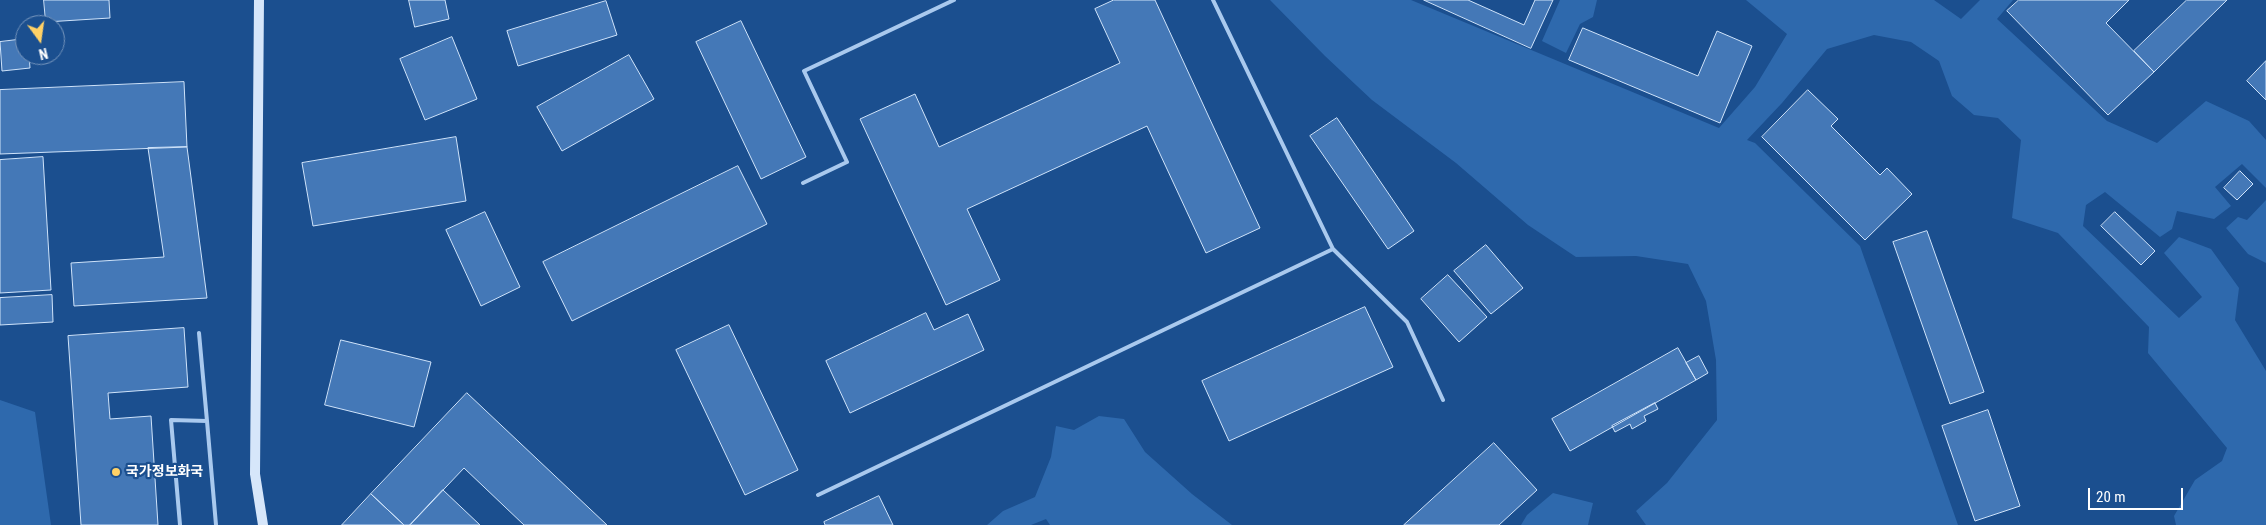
<!DOCTYPE html>
<meta charset="utf-8">
<style>
body{margin:0}
#map{position:relative;width:2266px;height:525px;overflow:hidden;background:#1b4f8f;font-family:"Roboto Condensed",sans-serif}
canvas{display:block}
.north{position:absolute;left:15px;top:15px;width:50px;height:50px;box-sizing:border-box;background:#1b4f8f;border:1px solid #7695bc;border-radius:50%;rotate:166deg;font-size:14px;font-weight:700;line-height:20px;text-align:center;color:#fff}
.north::after{content:'';display:block;margin:auto;width:18px;height:22px;background:#ffd166;clip-path:polygon(50% 0,100% 100%,50% 72%,0 100%)}
.scale{position:absolute;left:2088px;top:488px;width:95px;height:22px;box-sizing:border-box;border:2px solid #fff;border-top:0;padding-left:6px;font-size:15px;line-height:18px;white-space:nowrap;color:#fff;-webkit-text-stroke:4px #1b4f8f;paint-order:stroke}
</style>
<div id="map">
<canvas width="2266" height="525"></canvas>
<div class="north">N</div>
<div class="scale">20 m</div>
</div>
<script>
const ctx = document.querySelector('canvas').getContext('2d');
ctx.lineJoin = 'round';
function fillPath(path, color) {
  ctx.fillStyle = color;
  ctx.fill(path, 'evenodd');
}
function stroke(path, color, width, dash) {
  ctx.strokeStyle = color;
  ctx.lineWidth = width;
  ctx.lineCap = dash ? 'butt' : 'round';
  ctx.setLineDash(dash || []);
  ctx.stroke(path);
}
function label(font, color, halo, rows, align = 'center') {
  ctx.font = font + ' "Roboto Condensed","Noto Sans KR",sans-serif';
  ctx.lineWidth = 4.5;
  ctx.setLineDash([]);
  ctx.textBaseline = 'middle';
  ctx.strokeStyle = halo;
  ctx.fillStyle = color;
  for (const [text, x, y, turn = 0] of rows) {
    ctx.save();
    ctx.translate(x, y);
    ctx.rotate((+turn || 0) * Math.PI / 180);
    ctx.textAlign = isNaN(turn) ? turn : align;
    if (halo) ctx.strokeText(text, 0, 0);
    ctx.fillText(text, 0, 0);
    ctx.restore();
  }
}
fillPath(new Path2D(`
 M1270,0H1411L1719,128L1755,87L1787,34L1746,0H1934L1961,19L1980,0H2013L1997,19L2107,121L2157,143L2206,101L2249,121L2266,140V188L2242,164L2215,187L2231,206L2214,219L2177,211L2172,229L2160,237L2105,192L2086,205L2083,226L2179,318L2202,297L2164,253L2179,237L2211,249L2239,288L2235,320L2266,371V525H2176L2174,516L2195,480L2222,461L2227,448L2148,353L2149,327L2058,233L2012,218L2021,140L1998,118L1974,115L1952,96L1939,61L1911,42L1874,35L1827,49L1782,103L1747,140L1755,143L1860,246L1958,525H1646L1636,511L1667,483L1717,420L1716,360L1706,301L1688,264L1636,256L1576,257L1528,225L1456,163L1372,100L1325,56Z
 M1560,0H1597L1593,17L1580,24L1566,53L1542,41Z
 M2266,200V263L2248,254L2226,228L2238,217L2247,220Z
 M0,400L35,412L51,525H0Z
 M1099,416L1124,419L1145,452L1192,494L1232,525H1050L1046,519L1031,525H987L1003,511L1035,497L1051,457L1056,426L1074,430Z
 M1553,493L1593,503L1588,525H1521L1527,515Z`), '#2e69ad');
const building = new Path2D(`
 M44,0H109L110,18L46,22Z
 M409,0H445L449,19L415,27Z
 M1114,0H1155L1260,228L1206,253L1147,126L967,209L1000,280L946,305L860,119L915,94L939,147L1120,63L1095,9Z
 M1424,0H1468L1524,25L1535,0H1553L1531,48Z
 M2019,0H2129L2106,23L2154,72L2108,115L2007,11Z
 M2187,0H2227L2154,72L2134,51Z
 M606,1L617,35L518,66L507,31Z
 M741,21L806,157L761,179L696,42Z
 M1583,28L1698,76L1717,31L1752,46L1720,123L1569,60Z
 M452,37L477,99L425,120L400,59Z
 M25,39V55H29L30,68L2,71L0,42Z
 M629,55L654,99L562,151L537,107Z
 M2266,61V100L2247,81Z
 M184,82L187,147L0,154V90Z
 M1808,90L1838,119L1831,126L1880,175L1887,168L1912,194L1865,240L1762,137Z
 M1337,118L1414,231L1388,249L1310,136Z
 M456,137L466,201L313,226L302,163Z
 M187,147L207,298L74,306L71,263L164,257L148,148Z
 M43,157L51,290L0,293V160Z
 M738,166L767,224L572,321L543,262Z
 M2240,171L2253,184L2237,200L2224,188Z
 M485,212L520,287L481,306L446,230Z
 M2115,212L2155,251L2141,265L2101,226Z
 M1927,231L1984,392L1950,404L1893,242Z
 M1486,245L1523,288L1491,314L1454,271Z
 M1448,275L1487,317L1459,342L1421,299Z
 M52,295L53,322L0,325V298Z
 M1365,307L1393,367L1229,441L1202,381Z
 M926,313L934,330L968,314L984,350L850,413L826,361Z
 M729,325L798,470L745,495L676,350Z
 M184,328L188,387L108,393L110,419L151,416L158,525H81L68,336Z
 M341,340L431,362L414,427L325,405Z
 M1678,348L1696,380L1570,451L1552,419Z
 M1699,356L1708,373L1696,380L1686,363Z
 M467,393L607,525H524L464,468L410,525H404L371,494Z
 M1655,403L1658,409L1644,416L1646,421L1632,429L1630,424L1615,432L1612,426Z
 M1988,410L2020,506L1975,521L1942,426Z
 M1494,443L1537,490L1499,525H1404Z
 M443,490L480,525H410Z
 M371,494L404,525H342Z
 M879,496L893,525H825L824,522Z`);
fillPath(building, '#4478b7');
stroke(building, '#cfe3fa', 1);
stroke(new Path2D(`
 M803,183L847,162L804,71L954,0
 M1333,249L1407,322L1443,400
 M207,421L216,525
 M818,495L1333,249L1213,0
 M180,525L171,420L207,421L199,333`), '#a9c9ee', 4);
stroke(new Path2D(`
 M259,0L255,474L263,525`), '#d6e6fa', 10);
for (const [x, y, r, color] of [
 [116,472,5,"#ffd166"]
]) {
  const dot = new Path2D();
  dot.arc(x, y, r, 0, 2 * Math.PI);
  ctx.fillStyle = color;
  ctx.fill(dot);
  stroke(dot, '#1b4f8f', 2);
}
label('bold 14px', '#fff', '#1b4f8f', [
 ["국가정보화국",126,472]
], 'left');
</script>
